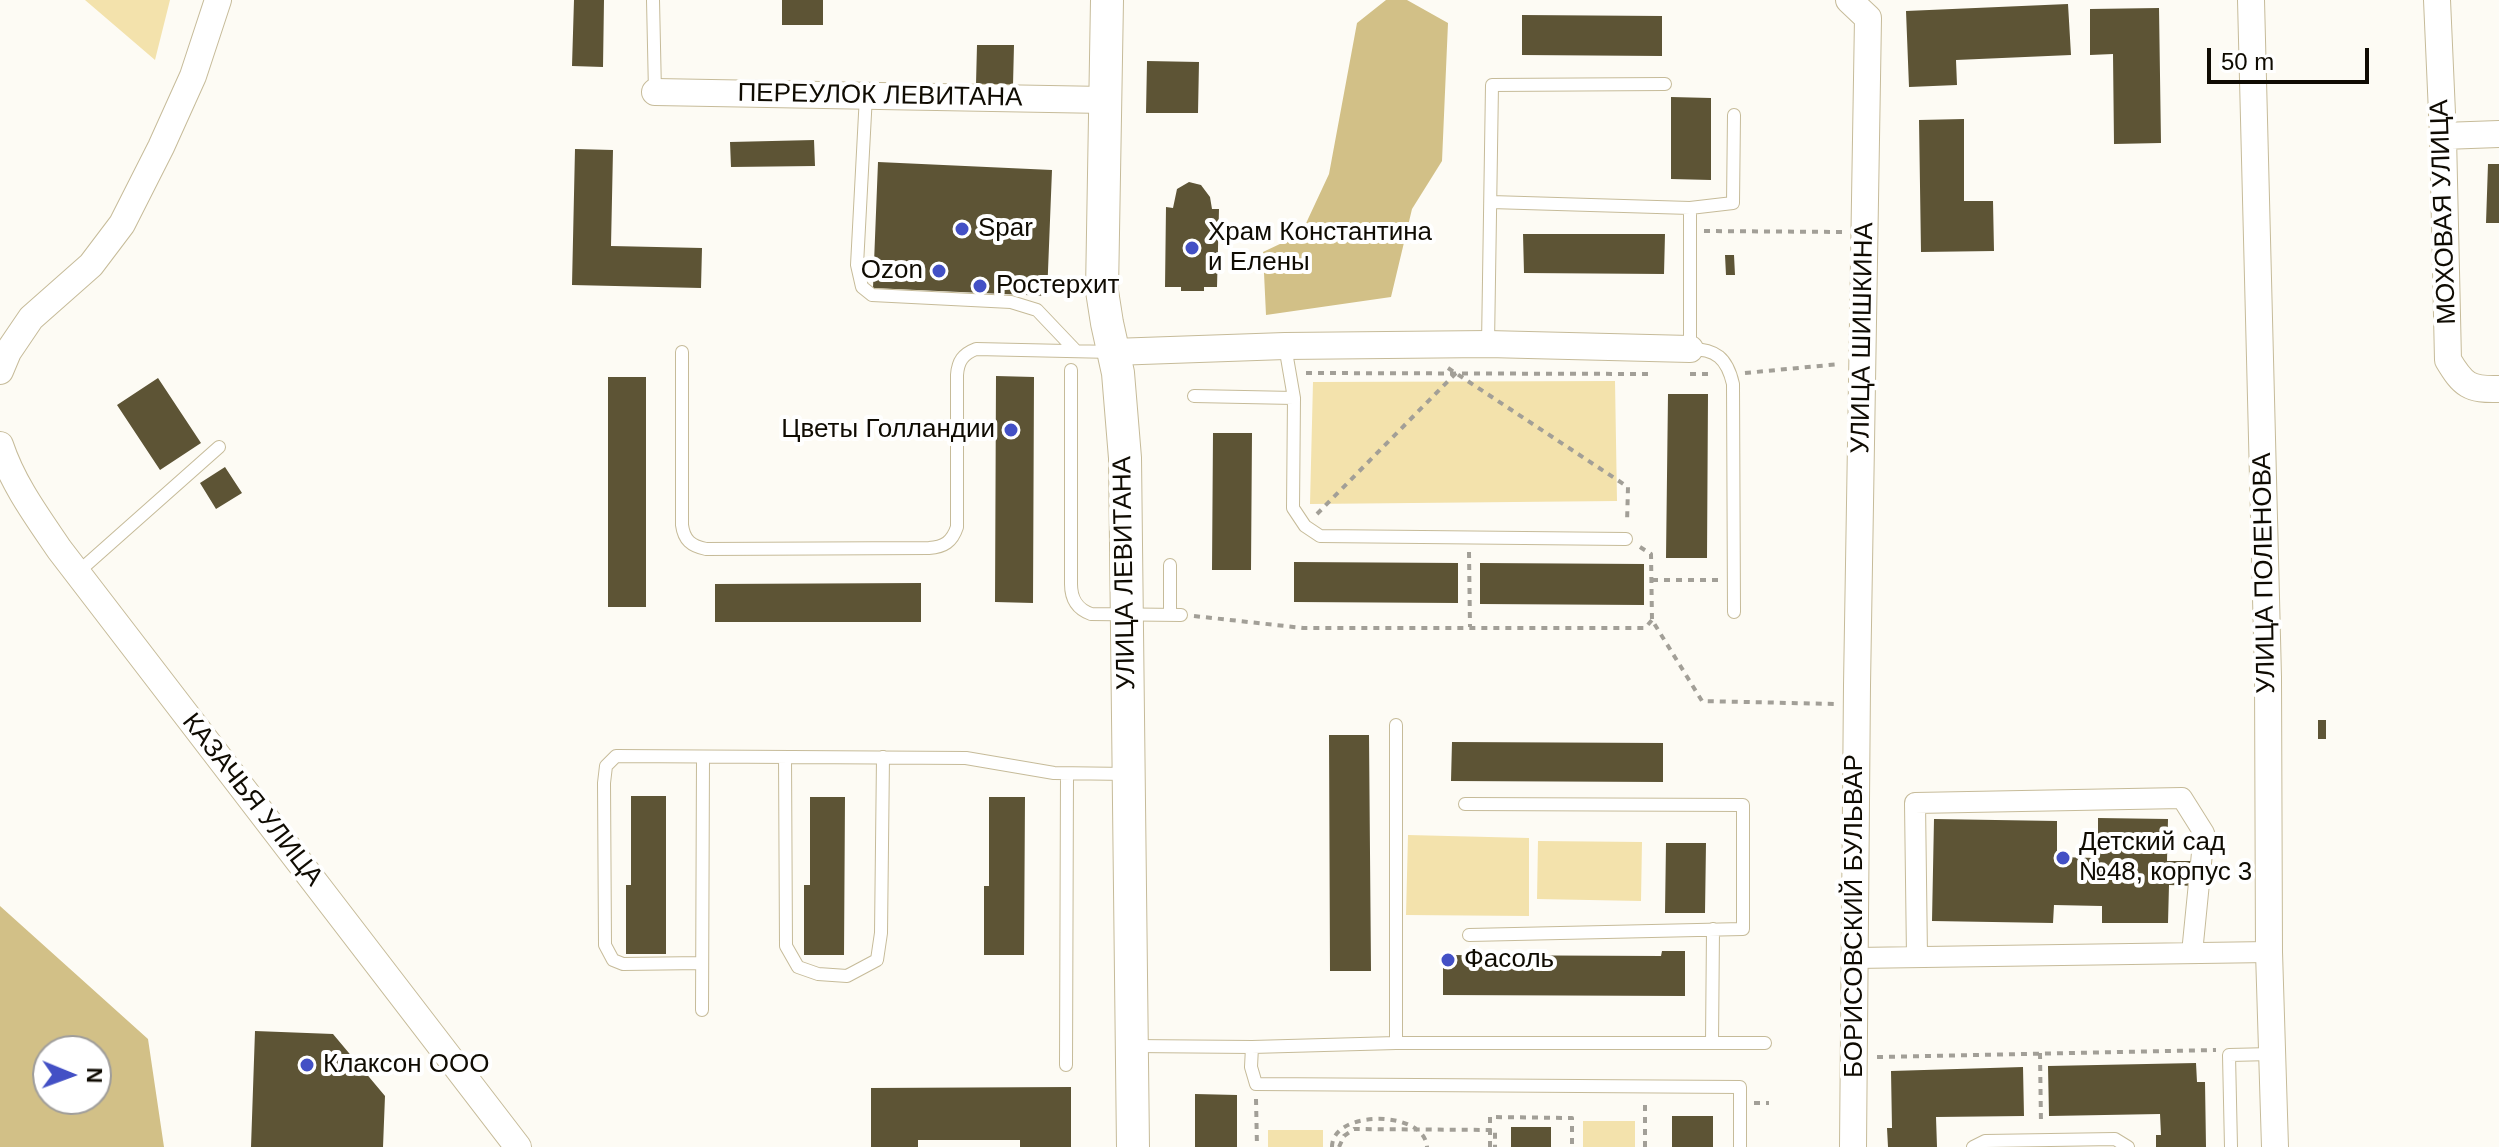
<!DOCTYPE html>
<meta charset="utf-8">
<style>
body{margin:0}
#map{position:relative;width:2499px;height:1147px;overflow:hidden;background:#fdfbf4;font-family:Helvetica,sans-serif}
canvas{display:block}
.north{position:absolute;left:32px;top:1035px;width:80px;height:80px;box-sizing:border-box;background:#fff;border:2px solid #9f9d9a;border-radius:50%;rotate:91deg;font-size:22px;font-weight:700;line-height:32px;text-align:center;color:#0f0b02}
.north::after{content:'';display:block;margin:auto;width:28px;height:36px;background:#4350c5;clip-path:polygon(50% 0,100% 100%,50% 72%,0 100%)}
.scale{position:absolute;left:2207px;top:48px;width:162px;height:36px;box-sizing:border-box;border:4px solid #0f0b02;border-top:0;padding-left:10px;font-size:24px;line-height:28px;white-space:nowrap;color:#0f0b02;-webkit-text-stroke:6px #fff;paint-order:stroke}
</style>
<div id="map">
<canvas width="2499" height="1147"></canvas>
<div class="north">N</div>
<div class="scale">50 m</div>
</div>
<script>
const ctx = document.querySelector('canvas').getContext('2d');
ctx.lineJoin = 'round';
function fillPath(path, color) {
  ctx.fillStyle = color;
  ctx.fill(path, 'evenodd');
}
function stroke(path, color, width, dash) {
  ctx.strokeStyle = color;
  ctx.lineWidth = width;
  ctx.lineCap = dash ? 'butt' : 'round';
  ctx.setLineDash(dash || []);
  ctx.stroke(path);
}
function label(font, color, halo, rows, align = 'center') {
  ctx.font = font + ' Helvetica,sans-serif';
  ctx.lineWidth = 8;
  ctx.setLineDash([]);
  ctx.textBaseline = 'middle';
  ctx.strokeStyle = halo;
  ctx.fillStyle = color;
  for (const [text, x, y, turn = 0] of rows) {
    ctx.save();
    ctx.translate(x, y);
    ctx.rotate((+turn || 0) * Math.PI / 180);
    ctx.textAlign = isNaN(turn) ? turn : align;
    if (halo) ctx.strokeText(text, 0, 0);
    ctx.fillText(text, 0, 0);
    ctx.restore();
  }
}
fillPath(new Path2D(`
 M85,0H170L155,60Z
 M1615,381L1617,501L1310,504L1313,382Z
 M1408,835L1529,838V916L1406,915Z
 M1538,841L1642,842L1641,901L1537,899Z
 M1583,1121H1635V1147H1583Z
 M1268,1130H1323V1147H1268Z`), '#f3e2ac');
fillPath(new Path2D(`
 M1386,0H1407L1448,23L1442,161L1412,209L1391,297L1266,315L1263,252L1301,234L1329,174L1357,23Z
 M0,906L148,1039L164,1147H0ZM96,1051V1099H48V1051Z`), '#d2c087');
fillPath(new Path2D(`
 M574,0H604L603,67L572,66Z
 M782,0H823V25H782Z
 M2068,4L2071,55L1956,60L1957,85L1909,87L1906,11Z
 M2159,8L2161,143L2114,144L2113,54L2090,55V9Z
 M1522,15L1662,16V56L1522,55Z
 M977,45H1014L1013,85L976,84Z
 M1147,61L1199,62L1198,113H1146Z
 M1671,97L1711,98V180L1671,179Z
 M1964,119V201H1993L1994,251L1921,252L1919,120Z
 M814,140L815,166L731,167L730,142Z
 M575,149L613,150L611,246L702,248L701,288L572,285Z
 M878,162L1052,170L1047,296L873,288Z
 M2488,164H2499V223H2486Z
 M1189,182L1201,185L1210,197L1212,209H1219L1217,287H1204V291H1181V287H1165L1166,207L1173,208L1177,189Z
 M1523,234H1665L1664,274L1524,273Z
 M1725,255H1734L1735,275H1726Z
 M996,376L1034,377L1033,603L995,602Z
 M608,377H646V607H608Z
 M158,378L201,443L160,470L117,405Z
 M1668,394H1708L1707,558H1666Z
 M1213,433H1252L1251,570H1212Z
 M225,467L242,493L216,509L200,483Z
 M1294,562L1458,563V603L1294,602Z
 M1480,563L1644,564V605L1480,604Z
 M921,583V622H715V584Z
 M2318,720H2326V739H2318Z
 M1329,735H1369L1371,971H1330Z
 M1452,742L1663,743V782L1451,781Z
 M631,796H666V954H626V885H631Z
 M810,797H845L844,955H804V885H810Z
 M989,797H1025L1024,955H984V886H989Z
 M2098,818L2168,819L2167,861H2195V886L2169,885L2168,923H2102V906L2054,905L2053,923L1932,921L1934,819L2057,821V857L2098,858Z
 M1666,843H1706L1705,913H1665Z
 M1662,951H1685V996L1443,995V955L1661,956Z
 M255,1031L333,1034L385,1096L383,1147H251Z
 M2196,1063L2197,1082H2205L2206,1147H2156V1135H2161L2160,1114L2049,1116L2048,1066Z
 M2023,1067L2024,1116L1936,1117L1937,1147H1888L1887,1128H1892L1891,1071Z
 M1071,1087V1147H1020V1140H918V1147H871V1088Z
 M1195,1094L1237,1095V1147H1195Z
 M1672,1116H1713V1147H1672Z
 M1511,1127H1551V1147H1511Z`), '#5d5435');
const service = new Path2D(`
 M653,0L655,92
 M866,95L857,265L862,287L872,295L1011,302L1037,310L1076,351
 M1734,115L1733,203L1690,208V349C1716,349 1727,358 1733,384L1734,612
 M1491,202L1690,208
 M1488,344L1492,85L1665,84
 M1285,346L1294,398L1293,508L1305,526L1320,536L1626,539
 M682,352V525C684,540 691,546 706,549L929,548C944,547 952,542 957,527V375C958,361 963,354 976,349L1112,352
 M1071,370V584C1071,599 1077,609 1091,614L1181,615
 M1194,396L1294,398
 M1170,565V615
 M77,573L219,447
 M1396,725V1043
 M785,757L786,946L798,967L818,974L847,976L877,960L881,933L883,757
 M1465,804L1743,805V929L1469,935
 M702,963L623,964L613,960L605,945L604,783L606,766L616,756L966,758L1054,773L1128,774
 M702,1010L703,757
 M1712,1042L1713,929
 M1133,1046L1252,1047L1396,1043H1765
 M1252,1047L1251,1067L1256,1084L1740,1087V1147
 M1066,1065L1067,774
 M1973,1147L1985,1141L2115,1139L2128,1147
 M2231,1147L2229,1055L2272,1054`);
const pedestrian = new Path2D(`
 M1917,957L1915,803L2182,798L2204,833L2192,953
 M1855,958L2269,952`);
const minor = new Path2D(`
 M1849,0L1868,18L1857,685L1853,1147
 M2251,0L2268,677L2269,952L2275,1147
 M2437,0L2443,136L2448,360C2463,385 2469,390 2499,389
 M655,92L1105,100
 M2443,136L2499,134
 M1113,352L1285,346L1488,344L1690,349
 M0,371L8,352L31,318L91,265L122,224L161,147L193,76L218,0
 M0,445C13,484 36,515 59,549L518,1147`);
const tertiary = new Path2D(`
 M1107,0L1102,291L1107,323L1118,373L1125,458L1133,1147`);
stroke(service, '#c6bb99', 14);
stroke(pedestrian, '#c6bb99', 22);
stroke(minor, '#c6bb99', 28);
stroke(tertiary, '#c6bb99', 34);
stroke(new Path2D(`
 M1704,231L1843,232
 M1448,368L1628,487L1627,523
 M1306,373L1649,374
 M1745,373L1840,364
 M1690,374H1713
 M1317,514L1456,373
 M1640,547L1651,554L1652,620L1702,701L1835,704
 M1469,552L1470,627
 M1652,580H1719
 M1194,616L1303,628H1645L1652,620
 M2040,1053L2041,1123
 M1877,1057L2216,1050
 M1256,1099L1257,1147
 M1754,1103H1769
 M1332,1147C1332,1109 1425,1110 1427,1147
 M1339,1147L1344,1136L1354,1129L1495,1130V1147
 M1490,1147V1117L1572,1118V1147
 M1645,1147V1105H1649`), '#a29f97', 4, [6, 6]);
stroke(service, '#fff', 12);
stroke(pedestrian, '#fff', 20);
stroke(minor, '#fff', 26);
stroke(tertiary, '#fff', 32);
for (const [x, y, r, color] of [
 [962,229,8,"#4350c5"],
 [1192,248,8,"#4350c5"],
 [939,271,8,"#4350c5"],
 [980,286,8,"#4350c5"],
 [1011,430,8,"#4350c5"],
 [2063,858,8,"#4350c5"],
 [1448,960,8,"#4350c5"],
 [307,1065,8,"#4350c5"]
]) {
  const dot = new Path2D();
  dot.arc(x, y, r, 0, 2 * Math.PI);
  ctx.fillStyle = color;
  ctx.fill(dot);
  stroke(dot, '#fff', 3);
}
label('26px', '#0f0b02', '#fff', [
 ["ПЕРЕУЛОК ЛЕВИТАНА",880,96,1],
 ["МОХОВАЯ УЛИЦА",2444,212,-92],
 ["УЛИЦА ШИШКИНА",1863,338,-89],
 ["УЛИЦА ЛЕВИТАНА",1125,573,-91],
 ["УЛИЦА ПОЛЕНОВА",2265,573,-91],
 ["КАЗАЧЬЯ УЛИЦА",252,800,52],
 ["БОРИСОВСКИЙ БУЛЬВАР",1855,916,-90]
]);
label('26px', '#0f0b02', '#fff', [
 ["Spar",978,229],
 ["Храм Константина",1208,233],
 ["и Елены",1208,263],
 ["Ozon",923,271,"right"],
 ["Ростерхит",996,286],
 ["Цветы Голландии",995,430,"right"],
 ["Детский сад",2079,843],
 ["№48, корпус 3",2079,873],
 ["Фасоль",1464,960],
 ["Клаксон ООО",323,1065]
], 'left');
</script>
